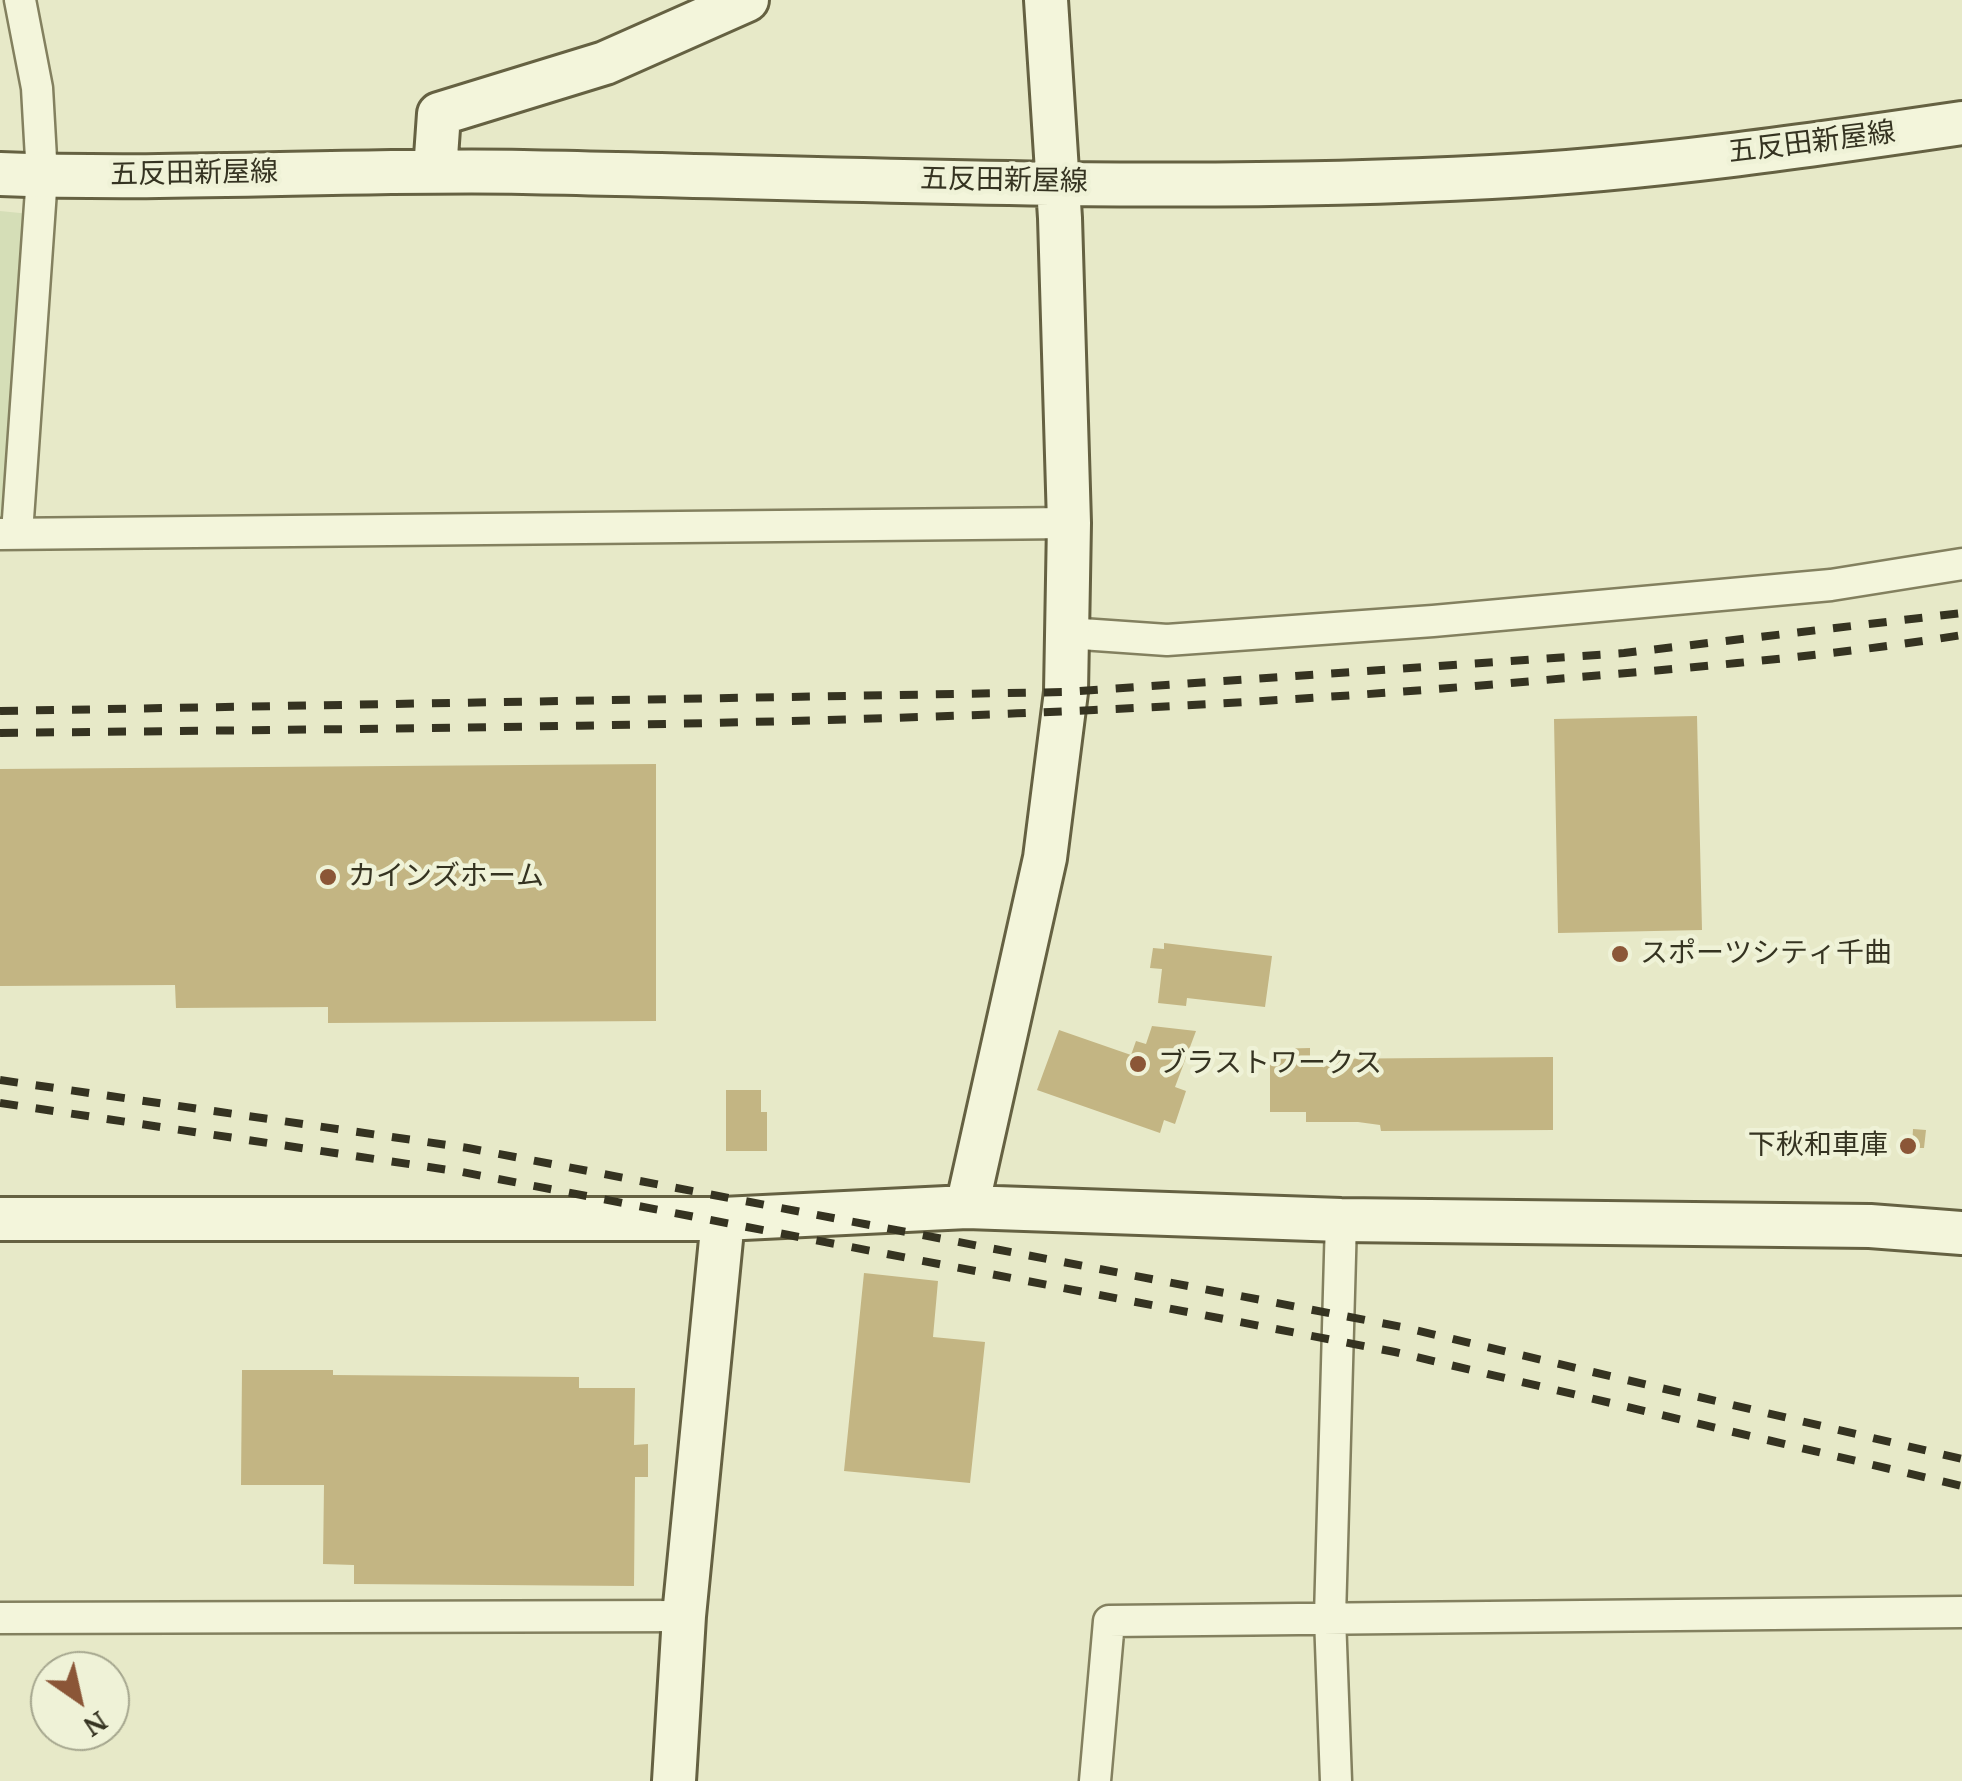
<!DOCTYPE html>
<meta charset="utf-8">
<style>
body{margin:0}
#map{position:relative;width:1962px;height:1781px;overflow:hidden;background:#e7e9c8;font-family:"PT Serif",serif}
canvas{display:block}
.north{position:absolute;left:30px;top:1651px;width:100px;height:100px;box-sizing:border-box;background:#eff2d7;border:2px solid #a5a68e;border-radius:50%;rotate:146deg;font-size:28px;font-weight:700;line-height:40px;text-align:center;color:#353321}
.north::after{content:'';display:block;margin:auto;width:35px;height:45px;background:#8b5637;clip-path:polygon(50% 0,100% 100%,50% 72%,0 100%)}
</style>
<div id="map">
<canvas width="1962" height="1781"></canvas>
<div class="north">N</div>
</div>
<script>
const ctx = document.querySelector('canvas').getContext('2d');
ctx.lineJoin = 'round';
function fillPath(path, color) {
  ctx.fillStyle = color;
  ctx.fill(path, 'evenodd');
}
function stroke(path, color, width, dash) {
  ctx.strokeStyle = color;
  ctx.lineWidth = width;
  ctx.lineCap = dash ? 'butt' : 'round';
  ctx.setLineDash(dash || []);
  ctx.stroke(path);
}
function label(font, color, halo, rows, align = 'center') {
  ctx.font = font + ' "PT Serif","Noto Sans JP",serif';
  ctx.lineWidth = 9;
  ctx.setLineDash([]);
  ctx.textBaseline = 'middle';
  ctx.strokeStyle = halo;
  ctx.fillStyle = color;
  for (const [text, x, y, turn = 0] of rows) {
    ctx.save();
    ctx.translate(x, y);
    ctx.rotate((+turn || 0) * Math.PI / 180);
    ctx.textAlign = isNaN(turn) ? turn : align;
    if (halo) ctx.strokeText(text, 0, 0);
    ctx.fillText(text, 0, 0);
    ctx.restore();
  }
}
fillPath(new Path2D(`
 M0,211L30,214L4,520H0Z`), '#d5deb7');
fillPath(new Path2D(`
 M1697,716L1702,930L1558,933L1554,719Z
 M656,764V1021L328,1023V1007L176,1008L175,985L0,986V769Z
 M1164,943L1272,956L1265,1007L1187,998L1186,1006L1158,1003L1162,969L1150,968L1153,948L1164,949Z
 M1152,1026L1196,1031L1175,1087L1186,1091L1175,1124L1164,1120L1160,1133L1037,1090L1059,1030L1131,1055L1136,1041L1146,1044Z
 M1310,1048V1059L1553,1057V1130L1381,1131L1380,1125L1358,1122H1306V1112H1270V1049Z
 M726,1090H761V1112H767V1151H726Z
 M1913,1129L1926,1130L1924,1148H1912Z
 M864,1273L938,1281L933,1337L985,1342L970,1483L844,1471Z
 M242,1370H333V1375L579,1377V1388H635L634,1445L648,1444V1477H635L634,1586L354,1584V1565L323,1564L324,1485H241Z`), '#c3b583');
const street = new Path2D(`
 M17,533L42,176L37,88L20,0
 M0,534L1069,523
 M1067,633L1167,640L1433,621L1831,585L1962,564
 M0,1618L684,1616
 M1095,1781L1109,1621L1962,1612
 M1336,1781L1330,1617L1341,1220`);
const secondary = new Path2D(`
 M435,171L439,114L605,63L747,0
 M0,174C174,181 349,169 523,172C845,178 1170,194 1491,177C1648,169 1806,146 1962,123
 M967,1207L1045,858L1066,692L1069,523L1060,218L1046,0
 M0,1219H723L967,1207L1341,1220L1870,1226L1962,1233
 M674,1781L684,1616L723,1219`);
stroke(street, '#83805f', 35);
stroke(secondary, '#656142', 48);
stroke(street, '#f3f5db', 30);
stroke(secondary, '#f3f5db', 42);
stroke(new Path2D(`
 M0,711L1066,692L1624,653L1962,613
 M0,733C504,727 1008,726 1510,683C1660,670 1813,659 1962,635
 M0,1080L468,1148L1402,1327L1962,1459
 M0,1103L462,1172L1395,1352L1962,1486`), '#353321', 8, [18, 18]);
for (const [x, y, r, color] of [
 [328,877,10,"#8b5637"],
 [1620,954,10,"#8b5637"],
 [1138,1064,10,"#8b5637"],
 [1908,1146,10,"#8b5637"]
]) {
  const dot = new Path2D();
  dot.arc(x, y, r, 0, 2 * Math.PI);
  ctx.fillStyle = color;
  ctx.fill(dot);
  stroke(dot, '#eff2d7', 4);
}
label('28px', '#353321', '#eff2d7', [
 ["五反田新屋線",1812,143,-7],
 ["五反田新屋線",194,174,-1],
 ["五反田新屋線",1004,181,1]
]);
label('28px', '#353321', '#eff2d7', [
 ["カインズホーム",348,877],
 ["スポーツシティ千曲",1640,954],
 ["ブラストワークス",1158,1064],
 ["下秋和車庫",1888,1146,"right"]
], 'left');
</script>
